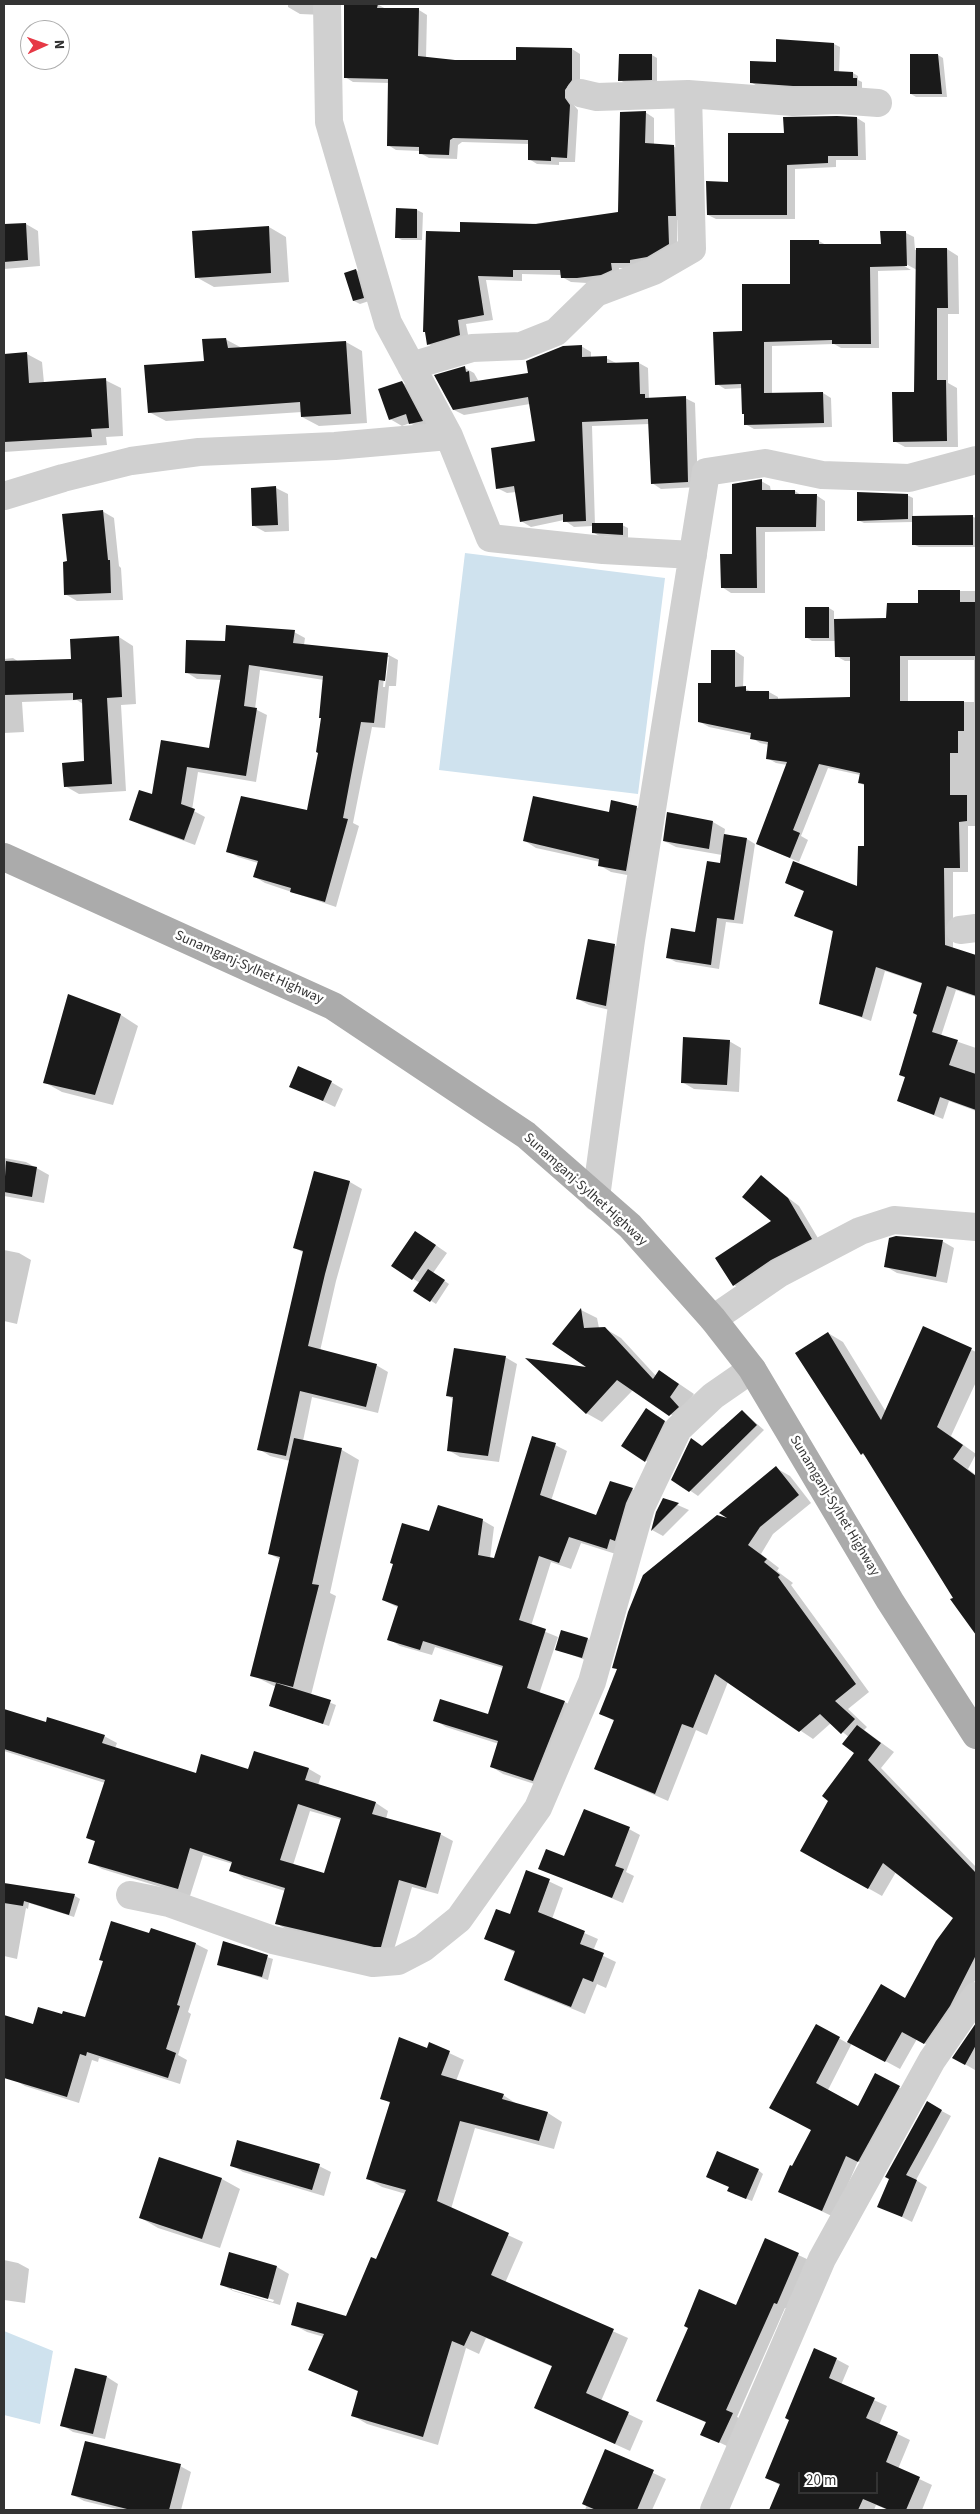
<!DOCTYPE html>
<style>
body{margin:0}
#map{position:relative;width:980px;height:2514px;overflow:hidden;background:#fff;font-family:"Source Sans 3",sans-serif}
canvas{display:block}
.frame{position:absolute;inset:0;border:5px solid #333;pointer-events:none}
.north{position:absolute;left:20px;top:20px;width:50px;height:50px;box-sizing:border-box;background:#fff;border:1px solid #adadad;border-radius:50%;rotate:88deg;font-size:14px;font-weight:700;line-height:20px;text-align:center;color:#333}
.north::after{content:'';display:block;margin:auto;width:18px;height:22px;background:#e63946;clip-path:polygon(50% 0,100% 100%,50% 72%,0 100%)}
.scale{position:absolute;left:798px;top:2472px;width:80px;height:22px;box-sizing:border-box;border:2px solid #333;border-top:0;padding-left:6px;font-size:15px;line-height:18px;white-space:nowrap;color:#333;-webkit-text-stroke:4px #fff;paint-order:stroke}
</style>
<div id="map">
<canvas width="980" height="2514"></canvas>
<div class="frame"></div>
<div class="north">N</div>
<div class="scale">20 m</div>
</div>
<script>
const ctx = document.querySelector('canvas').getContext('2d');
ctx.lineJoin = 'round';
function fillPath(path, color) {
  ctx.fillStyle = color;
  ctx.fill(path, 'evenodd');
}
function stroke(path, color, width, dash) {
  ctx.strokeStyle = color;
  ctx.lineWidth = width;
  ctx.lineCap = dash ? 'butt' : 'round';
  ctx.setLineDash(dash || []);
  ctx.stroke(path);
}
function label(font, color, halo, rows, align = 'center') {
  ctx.font = font + ' "Source Sans 3",sans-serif';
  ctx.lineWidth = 5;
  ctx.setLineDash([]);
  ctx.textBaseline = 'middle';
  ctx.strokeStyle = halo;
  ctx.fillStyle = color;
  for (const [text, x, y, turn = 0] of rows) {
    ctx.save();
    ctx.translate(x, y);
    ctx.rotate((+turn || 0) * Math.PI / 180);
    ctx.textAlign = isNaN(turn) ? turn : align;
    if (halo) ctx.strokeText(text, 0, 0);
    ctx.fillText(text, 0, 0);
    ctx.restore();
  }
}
fillPath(new Path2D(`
 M465,553L665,578L638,794L439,770Z
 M4,2331L53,2351L40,2424L4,2415Z`), '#cfe2ee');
fillPath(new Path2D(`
 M288,4H326L323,15L300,14L288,7Z
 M346,4H377L386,9L419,10L427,15L426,58L455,61L517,62L572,49L580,54V85L573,104L578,110L575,162H559V165L537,164L529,159V144L462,142L458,145L457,159L429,158L420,153V151L396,150L388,145L389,83L353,82L345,77Z
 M778,40L834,44L840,47L839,73H853L858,76V80L862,82V88L800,89L757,86L751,82L777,63Z
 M652,55L657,58V82L625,83L620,80Z
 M938,55L943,58L947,97H916L911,94Z
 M645,112L654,118V145L673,146L682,151L684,220H677V250L638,268H619L620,275L610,279L587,283L571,282L562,277L561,275L522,274V281L486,280L493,320L466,324L469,340L437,350L428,344L425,332L462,233L619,213Z
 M857,118L865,123L866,160H836V167L795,169V219H716L708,215L729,183L785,134Z
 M397,209L417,210L423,213L422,240H402L396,237Z
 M26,224L38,231L40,266L4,269V226Z
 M269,227L286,237L289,282L214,287L196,277Z
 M882,233H906L914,237L915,250L947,249L958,256L959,314H948V383L957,388L958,447H905L894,441L916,393L917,270L902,262L901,264L911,270L878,271L879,348H841L834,344L772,346V394L823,393L831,398L832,427L754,429L745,424L743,388L725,389L717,384L744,332L792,285L819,241L826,245H882Z
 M356,270L361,273L369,301L360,304L354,301L345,274Z
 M225,339L242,348L346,342L362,351L367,423L319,426L302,417V412L166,421L149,412L205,362Z
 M581,346L591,352V358H606L616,363H639L648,368L649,398L651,399L685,398L695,403L698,487L661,489L652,483L650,424L592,426L595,525H622L628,528V538L599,536L593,532V526L574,527L564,520L531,527L521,521L516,492L507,493L497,488L537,442L530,404L464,415L454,410L465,368L474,373L479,382L529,374Z
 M27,354L42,362L44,383L105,380L121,388L123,436L106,437L107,445L4,452V355Z
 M401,382L413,389L434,428L422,430L410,423L402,426L390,419Z
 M761,481L770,486L771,492L795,491L801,495H816L825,501V531L765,532V593H731L722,587Z
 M276,488L288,494L289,531L265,532L254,526Z
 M907,495L913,498V517H973L976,518V547H919L913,544V522L864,523L858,520Z
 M102,511L114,518L119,566L121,568L123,600L77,601L65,594L68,563Z
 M919,591H976V826H968V872H953V949L976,957V997L956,990L941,1036L976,1048V1111L949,1101L943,1119L898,1101L906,1078L900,1074L918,1015L923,984L885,971L871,1021L821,1003L834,932L796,916L805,892L786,883L858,888L865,847V786L859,782L860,775L828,768L801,836L808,840L799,862L766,848L787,765L776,763L767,758L769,745L760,743L752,738V736L709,727L700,722L712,685L735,651L744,657L743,688L753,692H769L778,697V700L851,699V661H845L836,656V641H812L806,637L829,608L834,611V620H888L919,604ZM908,660H974V702H908Z
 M294,632L305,638L304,645L387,654L398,660L396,686H389L385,728L372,727L353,823L359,826L336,907L265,883L255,877L258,863L238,857L228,851L308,812L319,753L324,680L260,670L255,709L267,715L256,782L198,772L192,810L205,817L195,845L141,825L130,819L153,796L162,741L210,749L221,680L197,679L186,672L226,643ZM386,657H389L385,687H383Z
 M119,637L133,646L136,704L121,705L126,791L79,794L65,786L86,763L83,704L77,700L22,702L24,732L4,733V659L13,658L19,662L72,660Z
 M636,807L648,814L638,877L611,872L599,865L600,862L536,848L525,841Z
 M668,814L713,822L725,829L724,836L747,839L755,844L743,924L726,922L719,969L676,962L668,958L696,933L721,865L722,855L676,847L664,841Z
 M614,945L626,952L618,1012L589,1005L578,999Z
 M69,996L121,1015L138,1026L113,1105L62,1092L44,1082Z
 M729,1041L741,1048L739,1092L694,1089L682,1082Z
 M331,1082L343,1089L335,1107L291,1086Z
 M4,1158L26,1162L49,1175L44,1203L4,1196Z
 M315,1172L350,1182L362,1189L336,1281L320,1351L376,1365L388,1372L378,1413L312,1397L303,1441L342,1450L359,1460L330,1593L336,1596L311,1695L336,1705L329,1726L270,1706L276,1687L252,1675L281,1560L270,1554L290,1461L270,1456L259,1449L304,1253L295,1248Z
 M761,1177L799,1206L822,1245L745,1291L734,1285L773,1221Z
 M427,1239L447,1253L433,1273L449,1284L436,1304L415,1290L420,1283L393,1266Z
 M942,1241L954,1248L947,1283L897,1273L885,1266Z
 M4,1250L19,1253L31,1260L17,1324L4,1321Z
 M581,1310L597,1318L599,1328H604L621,1338L656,1376L675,1381L694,1394L685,1407L686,1424L633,1390L602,1422L586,1413L591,1369L554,1344Z
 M924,1327L976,1352V1382L951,1436L976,1454L968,1469L976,1475V1632L952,1600L954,1598L867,1456L862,1454L828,1333L843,1342L886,1412Z
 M505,1357L517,1364L499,1462L460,1457L448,1450L454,1400L447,1395Z
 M742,1411L764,1430L698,1496L673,1479L722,1427L725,1428Z
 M658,1416L676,1429L657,1468L623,1445Z
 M555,1445L567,1451L551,1501L597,1517L632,1489L644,1496L619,1555L581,1543L571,1569L551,1562L531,1626L558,1637L539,1694L565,1702L576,1708L544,1787L503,1774L492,1767L499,1744L446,1727L435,1720L489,1716L503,1668L435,1647L432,1655L400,1646L389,1639L399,1608L383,1600L430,1532L482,1520L494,1527L490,1559L494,1560Z
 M776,1468L790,1476L811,1503L773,1534L761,1554L779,1568L777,1571L793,1583L791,1585L869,1692L848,1709L867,1727L864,1730L894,1752L881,1768L976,1867V1979L933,2048L917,2039L900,2069L852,2043L828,2090L858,2107L876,2075L911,2094L870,2168L858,2161L834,2217L780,2192L813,2130L816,2025L847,2043L862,2016L864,2017L905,1999L954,1917L896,1872L882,1896L802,1851L856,1753L849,1737L831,1723L813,1739L728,1682L707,1735L696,1730L668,1801L596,1769L614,1721L600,1713L618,1669L614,1667Z
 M664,1499L689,1510L663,1536L652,1530Z
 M588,1639L593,1643L588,1661L556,1649Z
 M4,1710L47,1723L104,1736L117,1743L115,1748L197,1774L309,1769L321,1776L318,1785L376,1803L388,1811L386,1819L440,1834L453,1841L438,1894L412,1887L393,1953L289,1931L276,1923L285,1891L244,1878L231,1870L233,1864L203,1855L190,1896L102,1869L90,1862L96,1842L88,1838L105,1783L4,1751ZM310,1811L342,1820L325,1874L293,1865Z
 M629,1829L640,1835L626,1872L634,1876L623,1903L539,1868Z
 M527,1871L563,1888L552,1919L598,1939L593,1951L616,1962L606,1988L597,1984L585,2014L519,1987L505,1979L516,1953L486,1938L510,1916Z
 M4,1884L75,1896L80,1899L74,1917L29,1903L28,1909L26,1908L17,1959L4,1956Z
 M152,1930L196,1944L208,1950L188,2012L191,2014L178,2055L187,2060L180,2084L99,2058L98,2062L92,2060L79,2103L25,2086L13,2079L14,2077L4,2073V2016L34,2026L63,2016L86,2019Z
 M224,1943L273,1959L268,1980L218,1964Z
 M976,2025V2067L975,2070L954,2058Z
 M430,2044L464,2060L456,2081L503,2095L517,2104L548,2113L562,2122L554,2149L475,2128L451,2209L523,2242L505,2283L628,2338L601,2401L643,2421L630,2451L536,2408L553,2367L486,2338L479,2354L466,2348L438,2445L367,2424L352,2415L359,2392L310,2369L324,2337L307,2332L292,2324L346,2317L377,2261L406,2194L382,2187L368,2179L390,2103L382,2098L428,2050Z
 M927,2103L951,2116L916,2180L927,2187L912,2222L888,2210Z
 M160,2159L222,2179L240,2189L220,2248L158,2228L141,2218Z
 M231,2165L319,2166L331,2172L324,2196L243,2172Z
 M758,2170L763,2174L752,2201L734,2194Z
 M766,2240L809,2260L789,2309L785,2308L737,2417L743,2420L731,2448L702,2434L707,2423L658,2401L737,2307Z
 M230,2253L277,2267L289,2274L280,2305L233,2291L221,2284ZM232,2287L274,2300L273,2302L232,2290Z
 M4,2260L18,2263L29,2269L25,2303L4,2300Z
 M836,2359L849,2366L841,2385L887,2406L879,2425L910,2440L898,2469L932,2485L922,2510H888L876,2505L874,2510H770L781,2486L766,2477Z
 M107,2377L118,2384L105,2439L73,2432L62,2425Z
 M606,2451L666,2479L652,2510H585Z
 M180,2466L191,2472L181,2510H121L84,2501L73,2495Z`), '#0003');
fillPath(new Path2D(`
 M344,4H378L377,8H419L418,56L455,60H516V47L572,48V80L565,90V98L570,105L567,158L551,157V161L528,160V140L453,138L450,140L449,155L419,154V147L387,146L388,79L344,78Z
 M776,39L834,43V71L853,72V78H857V86H793L750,83V61L776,62Z
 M619,54H652V80L618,81Z
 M910,54H938L942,94H910Z
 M646,111L645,143L674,145L676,216H668L669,244L647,257L630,260V263H611L612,270L601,275L577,278H561L560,270H513V277L478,276L484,315L458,320L460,335L427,345L425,332H423L426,231L460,232V222L536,224L618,212L620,112Z
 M837,116L857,117L858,156H828V163L787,165V215H707L706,181L728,182V133H784L783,117Z
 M396,208L417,209V238H395Z
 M26,223L28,260L4,262V224Z
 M269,226L271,273L195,278L192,231Z
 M880,231H906L907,266L870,267L871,344H832V340L764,342V393L823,392L824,423L744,425V414H742L741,384L715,385L713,332L742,331V284H790V240H819V244H881Z
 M916,248H947L948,308H937V380H946L947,441L893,442L892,392H914Z
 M356,269L364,298L353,301L344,273Z
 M226,338L228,348L346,341L351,414L301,417L300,402L148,413L144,365L204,361L202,339Z
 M582,345V357L607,356V363L639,362L640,394H645V398L686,396L688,482L651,484L648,419L582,422L586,521L563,522V514L520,522L514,486L496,489L491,448L535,441L528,397L453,410L434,375L465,366L466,372L469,371L470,382L528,373L526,361L563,346Z
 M27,352L29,383L106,378L109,428L91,429L92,437L4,442V354Z
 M402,381L423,421L409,424L406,414L389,420L378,389Z
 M762,479V490H795V494H817L816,527H756L757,588H721L720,554H732V484Z
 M276,486L278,525L252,526L251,488Z
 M857,492L908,494V519L857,521Z
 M103,510L108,560H110L111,593L64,595L63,562L67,561L62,514Z
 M973,515V545H912V516Z
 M592,523H623V535L592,533Z
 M918,590H960V602H976V656H900V701H964V731H958V753H950V795H967V821L959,822L960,868H944L945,945L976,955V996L947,986L932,1032L958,1040L949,1065L976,1074V1110L940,1097L934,1115L897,1101L905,1077L899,1075L917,1015L913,1013L922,983L876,967L862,1017L819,1004L833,931L794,916L804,891L785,883L793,861L857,886L858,846H864V784L858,783L860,773L819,764L793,830L800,833L790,858L756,844L787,762L766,759L768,742L750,739L751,733L698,722V683H711V650H735V687L746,686V691H769V699L850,697V657H835L834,619L886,618L887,603H918Z
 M805,607H829V638H805Z
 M226,625L295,630L293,643L388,653L385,681L379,680L374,723L361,722L343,818L348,819L325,902L290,892L291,888L253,877L258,861L226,852L241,796L307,810L318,753L316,752L321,718H319L323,676L249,665L244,706L257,708L246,776L187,767L181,804L195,809L184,840L129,820L139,790L152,794L161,740L209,748L221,675L185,673L186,640L225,641Z
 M119,636L122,697L107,698L112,784L64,787L62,763L84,761L82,699L73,700V693L4,695V661L71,659L70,639Z
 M533,796L609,812L611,800L637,806L626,871L598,866L599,859L523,841Z
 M667,812L713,821L709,849L663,841Z
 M724,834L747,838L734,920L717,918L711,965L666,958L671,928L695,932L707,861L720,863Z
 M588,939L615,944L606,1006L576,999Z
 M68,994L121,1014L95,1095L43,1083Z
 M683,1037L730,1040L727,1085L681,1083Z
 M298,1066L332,1081L323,1101L289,1087Z
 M6,1161L37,1167L32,1197L4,1192Z
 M314,1171L350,1181L325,1274L308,1346L377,1364L366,1407L300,1391L286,1456L257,1450L303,1251L293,1248Z
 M761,1175L788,1198L812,1239L771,1260L733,1286L715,1258L771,1221L742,1197Z
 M415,1231L436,1245L412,1280L391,1266Z
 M896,1236L943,1240L936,1277L884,1267L889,1238Z
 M428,1269L445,1280L430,1302L413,1291Z
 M581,1308L584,1328L605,1327L653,1379L659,1370L679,1384L670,1397L679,1407L669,1416L617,1380L586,1414L525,1358L586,1367L552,1344Z
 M923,1326L972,1348L937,1427L963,1445L953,1459L976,1476V1635L950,1599L953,1598L863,1453L861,1455L795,1353L828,1332L881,1420Z
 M454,1348L506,1356L488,1456L447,1451L453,1397L446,1396Z
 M646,1408L665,1421L645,1462L621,1446Z
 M742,1410L757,1425L689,1492L671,1480L691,1438L702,1446Z
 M532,1436L556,1443L540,1495L596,1515L610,1481L633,1488L626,1503L615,1541L610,1539L607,1549L569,1537L559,1563L539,1556L519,1620L546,1629L527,1688L565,1701L533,1781L490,1767L498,1741L433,1721L440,1699L488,1714L503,1666L423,1641L420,1650L387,1640L398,1606L382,1600L393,1564L390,1563L402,1523L429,1531L438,1505L483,1519L478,1555L494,1558Z
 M294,1438L342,1448L312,1584L319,1585L293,1687L250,1676L280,1557L268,1554Z
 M776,1466L799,1495L760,1527L748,1545L767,1559L764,1562L780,1575L778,1577L856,1684L835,1701L855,1719L841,1734L820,1714L799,1732L715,1674L693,1728L682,1724L655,1794L594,1769L614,1720L599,1714L617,1669L612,1668L628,1612L643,1575L717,1515L727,1518L719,1513Z
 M663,1498L679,1503L651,1531L656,1512Z
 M561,1630L588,1638L582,1658L555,1650Z
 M276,1683L331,1700L323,1724L269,1706Z
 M4,1709L46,1722L47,1717L105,1735L102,1743L196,1773L201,1754L248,1769L254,1751L309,1768L305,1780L376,1802L372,1814L441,1833L426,1888L399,1880L381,1947H374L275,1924L285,1888L229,1871L232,1862L190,1848L178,1889L88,1863L95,1841L86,1838L105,1780L4,1749ZM298,1804L341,1818L324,1873L280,1860Z
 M857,1725L881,1743L868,1760L976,1873V1955L950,2006L924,2044L902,2032L885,2062L847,2042L881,1984L905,1998L936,1941L953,1918L883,1863L868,1889L800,1851L828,1801L822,1796L854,1753L842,1744Z
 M584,1809L630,1827L615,1866L624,1869L612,1898L538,1869L546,1849L564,1856Z
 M526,1870L550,1879L538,1912L585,1931L580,1944L604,1953L593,1982L583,1978L571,2007L504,1980L515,1951L484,1939L496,1909L510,1914Z
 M4,1883L75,1894L69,1915L24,1901L23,1906L4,1903Z
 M111,1921L149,1933L151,1928L196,1943L177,2005L180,2006L166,2049L176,2053L168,2078L87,2052L86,2056L80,2054L67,2097L4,2078V2015L33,2024L38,2007L62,2014L63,2011L85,2017L103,1961L99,1960Z
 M223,1941L268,1955L262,1977L217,1965Z
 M976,2023V2045L965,2065L952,2058Z
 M816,2024L840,2037L816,2083L858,2106L875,2073L900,2086L858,2162L846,2156L822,2211L778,2192L790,2165L792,2166L811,2130L769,2108Z
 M399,2037L427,2048L429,2042L450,2051L441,2075L504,2094L502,2099L548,2112L539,2141L460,2121L437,2201L509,2233L491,2275L614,2329L586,2393L629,2412L615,2444L534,2408L552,2366L471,2331L464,2346L452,2341L423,2437L351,2416L358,2391L308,2370L324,2334L291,2325L297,2302L346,2316L371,2257L376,2259L406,2190L366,2179L390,2102L380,2099Z
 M927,2101L942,2110L906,2175L917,2180L902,2217L877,2207L889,2179L885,2177Z
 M237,2140L320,2164L312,2190L230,2166Z
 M717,2151L759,2169L746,2199L727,2191L729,2187L706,2177Z
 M159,2157L222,2178L202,2239L139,2218Z
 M765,2238L799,2253L777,2304L774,2303L726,2410L733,2413L719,2443L700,2435L706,2422L656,2401L688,2328L684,2326L699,2289L736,2305Z
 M229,2252L277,2266L268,2299L220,2285Z
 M814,2348L837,2358L829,2378L875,2398L866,2418L898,2432L886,2462L920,2477L906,2510H889L863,2499L858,2510H769L780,2484L765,2478L789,2420L785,2418Z
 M75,2368L107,2376L93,2434L60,2426Z
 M85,2441L181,2464L169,2510H131L71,2495Z
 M605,2449L654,2470L637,2510H596L582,2504Z`), '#1a1a1a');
stroke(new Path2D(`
 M327,4L329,122L388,323L449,436L490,538L603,550L693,555
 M580,93L597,97L688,94L793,102L837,100L878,103
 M411,366L472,348L521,346L556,332L596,293L654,271L692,249L688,94
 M4,496L63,478L131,461L199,452L335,446L449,436
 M960,930L976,928
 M596,1197L631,940L706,472L765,463L822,475L909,478L976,460
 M713,1319L780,1273L860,1231L894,1220L976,1227
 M130,1895L169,1903L273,1940L373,1963L398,1961L423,1948L459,1919L538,1808L592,1682L641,1507L678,1429L713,1396L752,1369
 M714,2510L822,2259L932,2060L976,1996`), '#d0d0d0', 28);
stroke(new Path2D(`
 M4,857L333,1006L526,1135L630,1226L713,1319L752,1369L890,1601L976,1735`), '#ababab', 28);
label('14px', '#333', '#fff', [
 ["Sunamganj-Sylhet Highway",249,968,24],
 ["Sunamganj-Sylhet Highway",585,1190,42],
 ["Sunamganj-Sylhet Highway",834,1506,59]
]);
</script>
